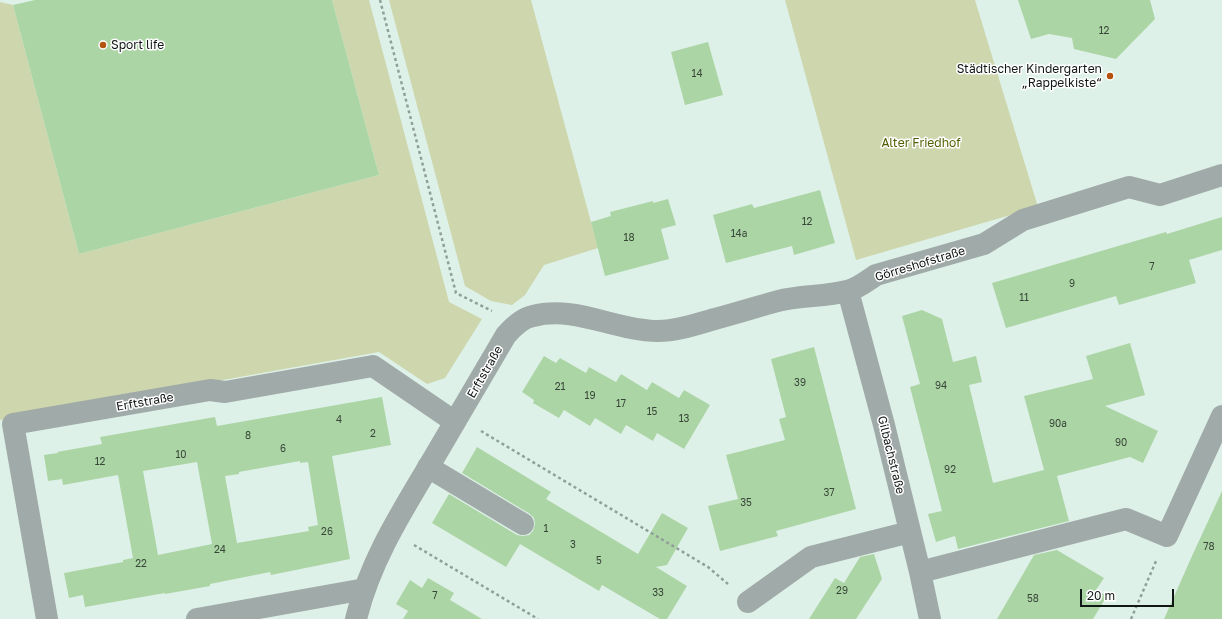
<!DOCTYPE html>
<meta charset="utf-8">
<style>
body{margin:0}
#map{position:relative;width:1222px;height:619px;overflow:hidden;background:#def1e8;font-family:"Golos Text",sans-serif}
canvas{display:block}
.scale{position:absolute;left:1080px;top:589px;width:94px;height:18px;box-sizing:border-box;border:2px solid #111714;border-top:0;padding-left:5px;font-size:12px;line-height:14px;white-space:nowrap;color:#111714;-webkit-text-stroke:3px #fff;paint-order:stroke}
</style>
<div id="map">
<canvas width="1222" height="619"></canvas>
<div class="scale">20 m</div>
</div>
<script>
const ctx = document.querySelector('canvas').getContext('2d');
ctx.lineJoin = 'round';
function fillPath(path, color) {
  ctx.fillStyle = color;
  ctx.fill(path, 'evenodd');
}
function stroke(path, color, width, dash) {
  ctx.strokeStyle = color;
  ctx.lineWidth = width;
  ctx.lineCap = dash ? 'butt' : 'round';
  ctx.setLineDash(dash || []);
  ctx.stroke(path);
}
function label(font, color, halo, rows, align = 'center') {
  ctx.font = font + ' "Golos Text",sans-serif';
  ctx.lineWidth = 3;
  ctx.setLineDash([]);
  ctx.textBaseline = 'middle';
  ctx.strokeStyle = halo;
  ctx.fillStyle = color;
  for (const [text, x, y, turn = 0] of rows) {
    ctx.save();
    ctx.translate(x, y);
    ctx.rotate((+turn || 0) * Math.PI / 180);
    ctx.textAlign = isNaN(turn) ? turn : align;
    if (halo) ctx.strokeText(text, 0, 0);
    ctx.fillText(text, 0, 0);
    ctx.restore();
  }
}
fillPath(new Path2D(`
 M332,0H369L449,302L482,319L445,378L427,384L379,352L0,420V2L13,5L79,254L379,175Z
 M389,0H531L598,248L544,265L525,295L512,305L491,301L465,286Z
 M785,0H975L1038,207L856,260Z`), '#cdd6ad');
fillPath(new Path2D(`
 M35,0H332L379,175L79,254L13,5Z
 M1018,0H1150L1155,19L1116,59L1074,49L1072,38L1049,34L1031,39Z
 M708,42L723,95L685,105L671,52Z
 M820,190L835,243L794,255L792,246L726,263L713,215L752,204L754,208Z
 M668,199L676,225L661,229L669,259L605,276L591,222L611,216L610,212L653,201V203Z
 M1222,217V250L1189,260L1196,283L1119,305L1116,296L1006,328L992,283L1166,232L1167,234Z
 M922,310L942,319L953,362L976,356L982,382L969,385L993,483L1044,470L1024,396L1093,379L1086,356L1130,343L1145,395L1105,406L1158,431L1143,463L1130,457L1057,476L1069,521L958,549L955,536L936,542L928,514L942,511L910,387L920,384L902,316Z
 M814,347L856,509L776,531L778,536L720,551L708,506L738,499L726,455L785,440L779,419L786,417L771,359Z
 M544,356L556,363L560,358L586,373L589,367L616,382L621,374L647,390L652,382L679,398L684,390L710,405L684,449L657,433L653,441L626,425L621,434L595,418L590,426L564,410L559,418L533,403L534,400L522,392Z
 M382,397L391,445L332,456L350,559L271,575L270,572L210,584V586L165,594V593L85,607L83,595L69,598L64,573L123,562V560L133,558L118,475L63,485L62,479L48,481L44,455L58,453L57,452L102,444L100,437L215,417L217,426ZM300,461V463L308,462L318,525L308,527L309,531L237,543L225,476L239,474V472ZM197,462L212,544L158,555L143,471Z
 M477,447L551,492L546,499L638,554L662,513L688,528L667,565L656,567L687,586L667,619H660L602,585L599,591L520,544L506,567L432,523L449,494L517,535L523,536L529,535L533,531L535,524L534,518L530,514L462,473Z
 M1222,491V619H1164L1192,556Z
 M1057,550L1104,578L1096,590L1107,596L1093,619H997L1034,555Z
 M874,554L882,579L856,619H809L835,578L844,583L860,557Z
 M428,578L454,593L450,600L482,619H403L408,611L396,604L410,580L422,588Z`), '#acd5a6');
stroke(new Path2D(`
 M380,0L456,293L492,311
 M481,431L708,567L728,584
 M414,545L538,619
 M1131,619L1156,561`), '#919f99', 2.5, [3, 3]);
stroke(new Path2D(`
 M848,291L884,425L920,572L930,619
 M428,467L523,524
 M920,572L1126,519L1167,536L1222,416
 M748,602L811,557L910,532
 M47,619L13,424L210,390L225,392L373,366L455,422
 M197,619L365,589
 M356,619C370,561 402,511 432,461C457,419 481,377 506,335C513,327 522,318 533,316C575,305 616,331 658,331C676,331 694,325 711,320C734,314 756,307 778,301C801,295 824,297 847,291C857,289 867,281 876,275L984,244L1023,220L1129,187L1160,195L1222,175`), '#a0aaa8', 22);
for (const [x, y, r, color] of [
 [103,45,4,"#b45310"],
 [1110,76,4,"#b45310"]
]) {
  const dot = new Path2D();
  dot.arc(x, y, r, 0, 2 * Math.PI);
  ctx.fillStyle = color;
  ctx.fill(dot);
  stroke(dot, '#fff', 1.5);
}
label('10px', '#384638', null, [
 ["12",1104,31],
 ["14",697,74],
 ["12",807,222],
 ["14a",739,234],
 ["18",629,238],
 ["7",1152,267],
 ["9",1072,284],
 ["11",1024,298],
 ["39",800,383],
 ["94",941,386],
 ["21",560,387],
 ["19",590,396],
 ["17",621,404],
 ["15",652,412],
 ["13",684,419],
 ["4",339,420],
 ["90a",1058,424],
 ["2",373,434],
 ["8",248,436],
 ["90",1121,443],
 ["6",283,449],
 ["10",181,455],
 ["12",100,462],
 ["92",950,470],
 ["37",829,493],
 ["35",746,503],
 ["1",546,529],
 ["26",327,532],
 ["3",573,545],
 ["78",1209,547],
 ["24",220,550],
 ["5",599,561],
 ["22",141,564],
 ["29",842,591],
 ["33",658,593],
 ["7",435,596],
 ["58",1033,599]
]);
label('12px', '#111714', '#fff', [
 ["Sport life",111,45],
 ["Städtischer Kindergarten",1102,69,"right"],
 ["„Rappelkiste“",1102,83,"right"]
], 'left');
label('12px', '#525f00', '#fff', [
 ["Alter Friedhof",921,143]
]);
label('12px', '#111714', '#fff', [
 ["Görreshofstraße",920,264,-17],
 ["Erftstraße",485,372,-60],
 ["Erftstraße",145,402,-10],
 ["Gilbachstraße",891,455,76]
]);
</script>
